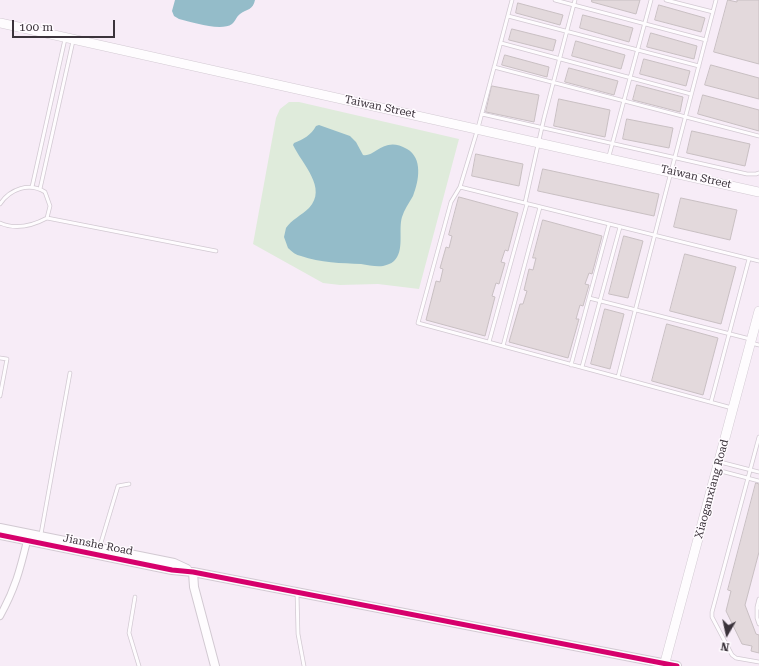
<!DOCTYPE html>
<style>
body{margin:0}
#map{position:relative;width:759px;height:666px;overflow:hidden;background:#f7ecf7;font-family:"Roboto Serif",serif}
canvas{display:block}
.north{position:absolute;left:707px;top:614px;width:40px;height:40px;-webkit-text-stroke:3px #fffbff;paint-order:stroke;rotate:189deg;font-size:11px;font-weight:700;line-height:16px;text-align:center;color:#3b333b}
.north::after{content:'';display:block;margin:auto;width:14px;height:18px;background:#3b333b;clip-path:polygon(50% 0,100% 100%,50% 72%,0 100%)}
.scale{position:absolute;left:12px;top:20px;width:103px;height:18px;box-sizing:border-box;border:2px solid #3b333b;border-top:0;padding-left:5px;font-size:12px;line-height:14px;white-space:nowrap;color:#3b333b;-webkit-text-stroke:3px #fffbff;paint-order:stroke}
</style>
<div id="map">
<canvas width="759" height="666"></canvas>
<div class="north">N</div>
<div class="scale">100 m</div>
</div>
<script>
const ctx = document.querySelector('canvas').getContext('2d');
ctx.lineJoin = 'round';
function fillPath(path, color) {
  ctx.fillStyle = color;
  ctx.fill(path, 'evenodd');
}
function stroke(path, color, width, dash) {
  ctx.strokeStyle = color;
  ctx.lineWidth = width;
  ctx.lineCap = dash ? 'butt' : 'round';
  ctx.setLineDash(dash || []);
  ctx.stroke(path);
}
function label(font, color, halo, rows, align = 'center') {
  ctx.font = font + ' "Roboto Serif",serif';
  ctx.lineWidth = 3;
  ctx.setLineDash([]);
  ctx.textBaseline = 'middle';
  ctx.strokeStyle = halo;
  ctx.fillStyle = color;
  for (const [text, x, y, turn = 0] of rows) {
    ctx.save();
    ctx.translate(x, y);
    ctx.rotate((+turn || 0) * Math.PI / 180);
    ctx.textAlign = isNaN(turn) ? turn : align;
    if (halo) ctx.strokeText(text, 0, 0);
    ctx.fillText(text, 0, 0);
    ctx.restore();
  }
}
fillPath(new Path2D(`
 M289,102H299L459,139L419,289L378,284L340,285L323,283L253,244L276,118L280,109Z`), '#dfebdb');
fillPath(new Path2D(`
 M175,0H255C253,10 247,9 240,14C236,17 235,22 232,24C221,32 192,22 179,19L174,16L172,11Z
 M319,125L350,136L356,142L363,155C374,158 384,135 407,149C423,158 419,181 413,196C409,203 404,210 402,217C398,230 405,251 394,261C391,264 386,265 383,266C376,267 368,265 361,264C342,263 320,263 301,256C296,255 292,252 288,248L284,237L286,228C291,220 302,215 309,208C328,188 302,164 293,145L294,143C304,139 311,135 316,126Z`), '#94bcc9');
const building = new Path2D(`
 M592,0H640L636,14L592,2Z
 M728,0L737,2V0H759V64L714,52Z
 M518,3L563,15L560,25L516,13Z
 M659,5L705,18L701,32L655,20Z
 M583,15L633,28L629,42L580,28Z
 M512,29L556,40L553,51L509,40Z
 M651,33L697,46L694,59L647,47Z
 M576,41L625,55L621,69L572,56Z
 M505,55L549,67L547,77L502,65Z
 M644,59L690,71L686,86L640,74Z
 M711,65L759,78V99L705,85Z
 M569,68L618,81L614,95L565,82Z
 M637,85L683,97L680,112L633,100Z
 M492,86L539,95L534,122L486,112Z
 M703,95L759,110V131L698,114Z
 M559,99L610,110L605,137L554,126Z
 M627,119L673,128L669,148L623,139Z
 M692,131L750,144L745,166L687,153Z
 M476,154L523,164L519,186L472,176Z
 M543,169L659,194L654,216L538,191Z
 M459,197L518,213L508,251L505,250L501,262L505,263L499,284L496,283L492,296L495,297L485,336L426,320L436,281L440,282L443,269L440,268L446,247L449,248L452,236L449,235Z
 M681,198L737,210L730,240L674,227Z
 M543,220L602,236L592,274L589,273L585,284L589,285L583,306L580,305L576,319H579L568,358L509,342L520,304H523L527,291L524,290L529,269L533,270L536,258H533Z
 M624,236L643,241L628,298L609,294Z
 M685,254L736,267L721,324L670,311Z
 M605,309L624,314L610,369L591,364Z
 M667,324L718,338L703,395L652,381Z
 M756,483L759,484V552L745,605L756,634L759,635V653L751,651L752,646L742,644L726,611L731,591L728,590Z`);
fillPath(building, '#e3d9dc');
stroke(building, '#c8bfc2', 1);
const service = new Path2D(`
 M512,0L478,128L460,187L451,202L418,323L732,408
 M555,0L706,40
 M666,0L713,12
 M508,16L699,66
 M501,43L691,94
 M494,67L759,136
 M482,114L747,174H756L759,173
 M609,156L651,0
 M32,187L65,39
 M460,187L759,261
 M40,189L73,41
 M525,203L544,118L575,0
 M0,204C10,189 29,182 45,192L50,206L47,218C32,226 16,230 0,223
 M47,218L216,251
 M589,298L750,339
 M489,342L527,204
 M751,343L759,345
 M503,346L540,207
 M0,358L7,359L0,396
 M571,365L609,224
 M582,367L620,227
 M618,377L671,172L716,0
 M711,402L749,259
 M759,437L712,612V617L732,655L736,658L759,662
 M720,462L759,472
 M717,470L759,481
 M41,534L70,373
 M100,546L118,486L129,484
 M297,593L298,634L304,666
 M135,597L129,633L139,666
 M759,599L757,607L759,608
 M757,607V618L759,624`);
const minor = new Path2D(`
 M0,616C15,589 20,570 27,541`);
const tertiary = new Path2D(`
 M0,528L174,563L187,569
 M0,535L172,570L193,572L677,666
 M193,572L194,587L215,666`);
const secondary = new Path2D(`
 M0,23L759,192
 M664,666L759,311`);
stroke(service, '#d2c9d2', 4.5);
stroke(minor, '#d2c9d2', 8);
stroke(tertiary, '#d2c9d2', 10);
stroke(secondary, '#d2c9d2', 10);
stroke(service, '#fefcfe', 3);
stroke(minor, '#fefcfe', 6);
stroke(tertiary, '#fefcfe', 8);
stroke(secondary, '#fefcfe', 9);
stroke(new Path2D(`
 M0,535L172,570L193,572L677,666`), '#d6006c', 5);
label('11px', '#3b333b', '#fffbff', [
 ["Taiwan Street",380,107,12],
 ["Taiwan Street",696,177,13],
 ["Xiaoganxiang Road",712,489,-75],
 ["Jianshe Road",98,545,11]
]);
</script>
